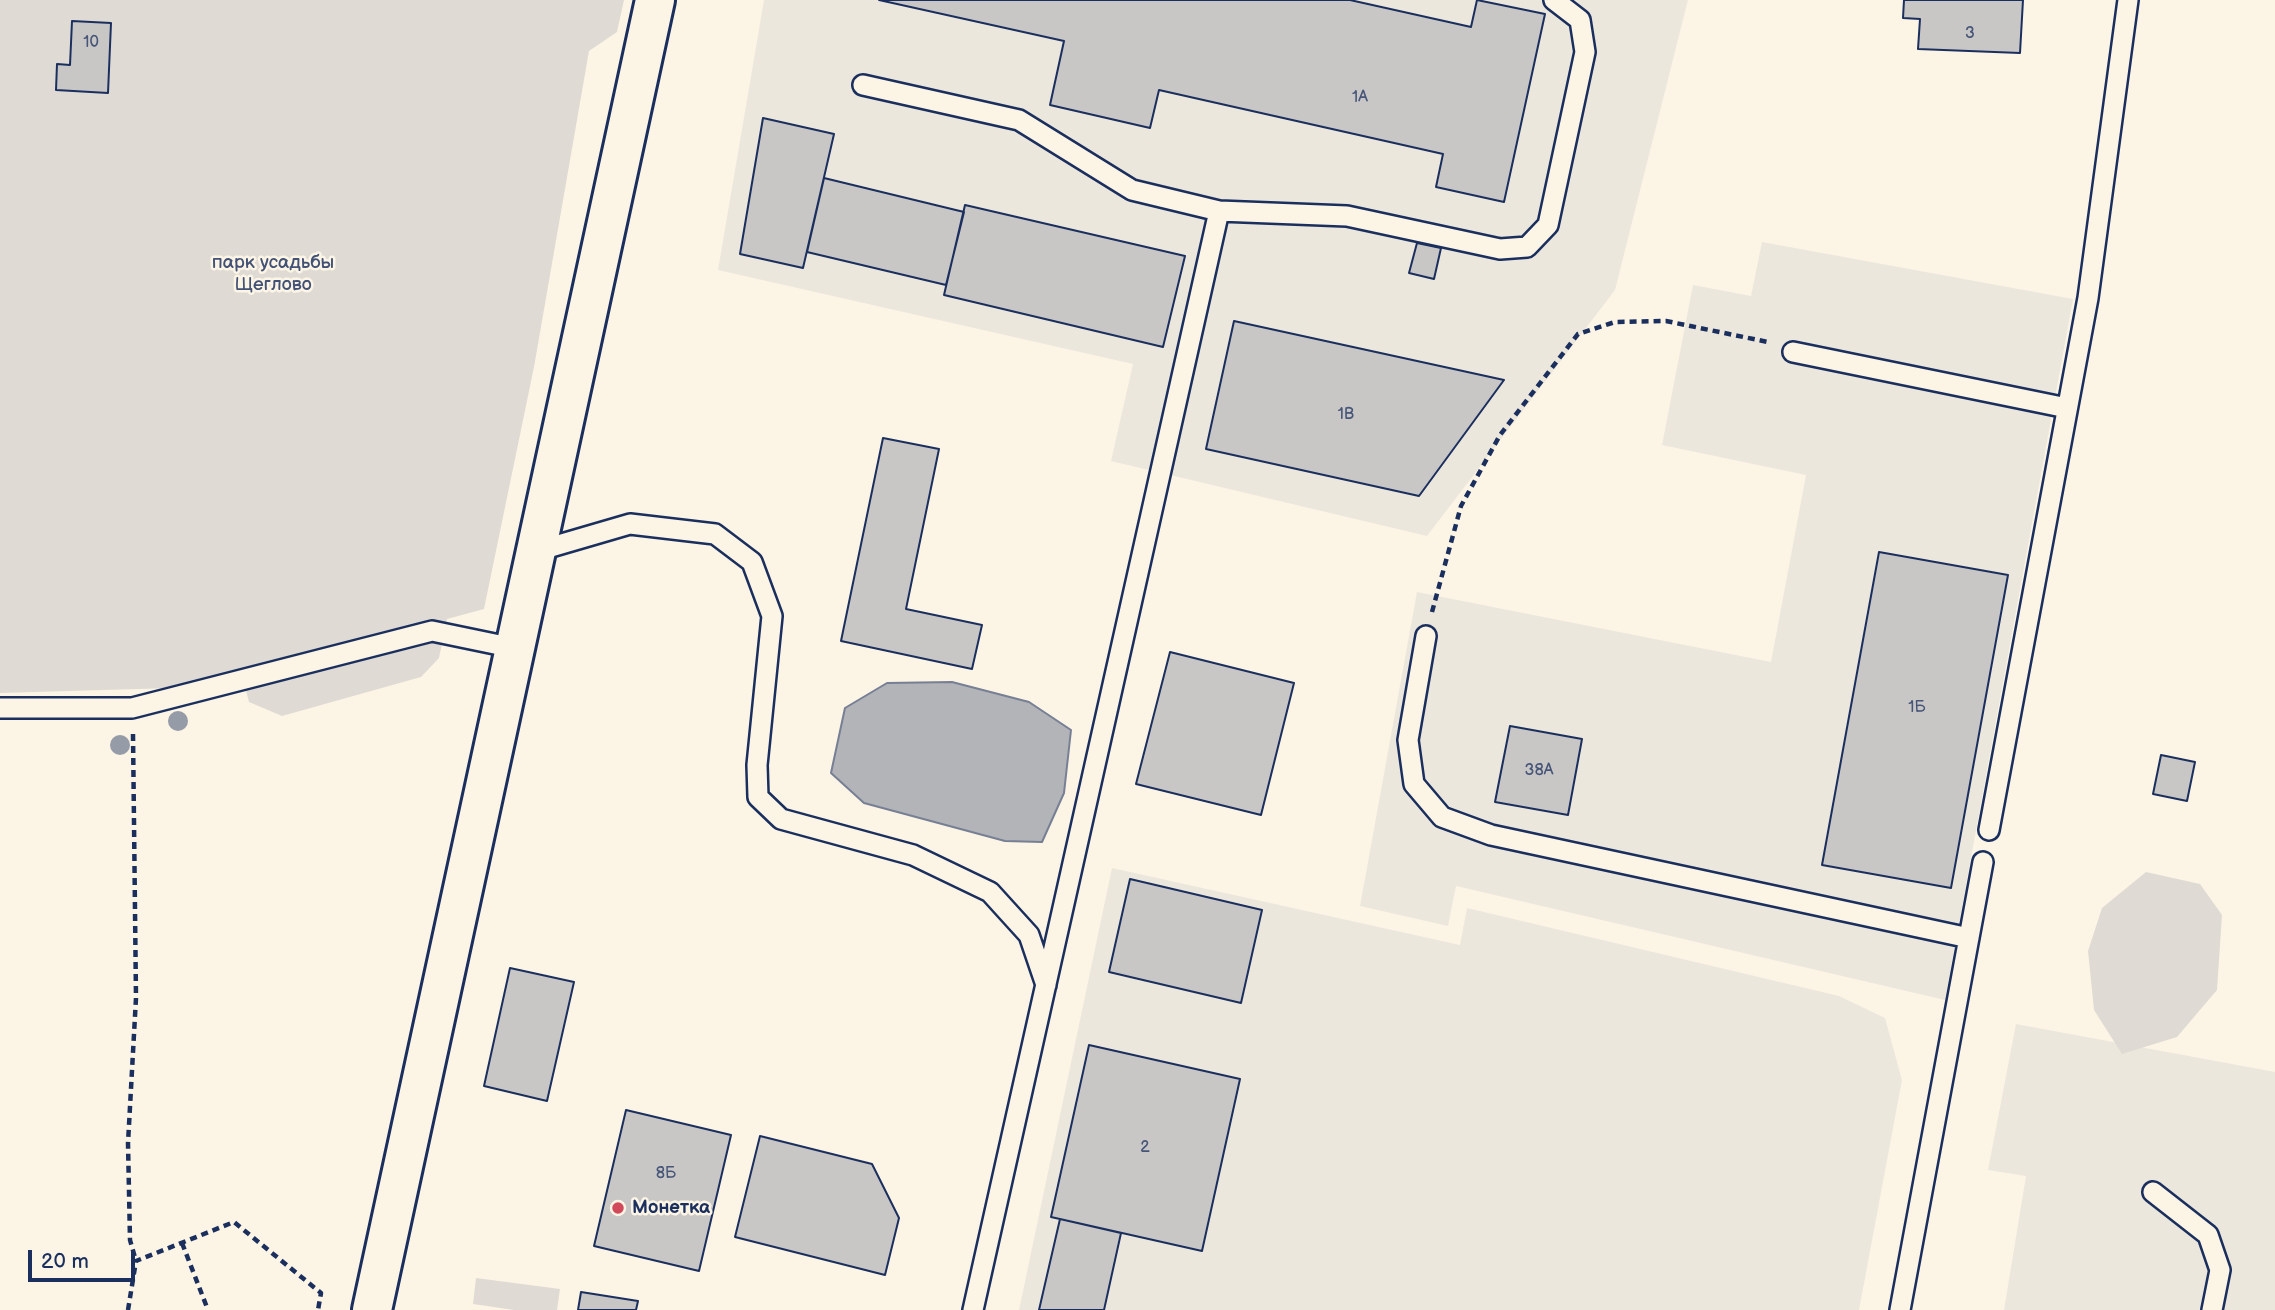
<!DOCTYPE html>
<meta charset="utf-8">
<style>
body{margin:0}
#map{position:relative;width:2275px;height:1310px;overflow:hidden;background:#fcf5e5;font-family:"Balsamiq Sans",sans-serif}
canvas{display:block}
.scale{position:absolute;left:28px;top:1250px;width:107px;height:32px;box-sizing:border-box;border:4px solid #1b2f5e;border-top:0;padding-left:9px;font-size:21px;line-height:24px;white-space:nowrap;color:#1b2f5e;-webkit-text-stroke:5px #fcf5e5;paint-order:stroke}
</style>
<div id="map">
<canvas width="2275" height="1310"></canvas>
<div class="scale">20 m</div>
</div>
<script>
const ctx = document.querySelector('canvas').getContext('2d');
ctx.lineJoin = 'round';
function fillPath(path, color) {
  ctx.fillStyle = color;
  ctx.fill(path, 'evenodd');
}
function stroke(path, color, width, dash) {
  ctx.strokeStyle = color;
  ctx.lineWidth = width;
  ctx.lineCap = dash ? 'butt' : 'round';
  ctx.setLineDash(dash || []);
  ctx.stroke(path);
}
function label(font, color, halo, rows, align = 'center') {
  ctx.font = font + ' "Balsamiq Sans",sans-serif';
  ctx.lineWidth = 5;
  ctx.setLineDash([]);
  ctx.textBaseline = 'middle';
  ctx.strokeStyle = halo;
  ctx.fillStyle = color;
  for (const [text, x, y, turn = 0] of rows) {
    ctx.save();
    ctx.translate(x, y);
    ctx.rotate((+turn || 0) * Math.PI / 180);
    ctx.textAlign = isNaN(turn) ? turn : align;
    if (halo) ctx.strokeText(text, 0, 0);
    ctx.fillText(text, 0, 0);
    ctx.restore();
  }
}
fillPath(new Path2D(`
 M764,0H1688L1615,290L1427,536L1111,461L1133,364L718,270Z
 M1762,242L2073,299L1945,1000L1456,886L1448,926L1360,906L1417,592L1771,662L1806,475L1662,445L1693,285L1751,296Z
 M1112,868L1460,945L1467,908L1839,996L1885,1018L1902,1080L1859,1310H1019Z
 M2016,1024L2275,1072V1310H2004L2026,1176L1988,1170Z`), '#ece7dc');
fillPath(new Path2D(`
 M0,0H624L617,32L589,51L534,367L484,609L447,619L439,658L421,677L282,716L249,702L241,672L174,688L0,693Z
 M2146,872L2200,884L2222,915L2217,990L2177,1037L2122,1054L2094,1010L2088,951L2102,908Z
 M476,1278L560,1289L557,1310H514L473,1304Z`), '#dfdbd4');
const water = new Path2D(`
 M952,682L1029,702L1071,730L1064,793L1042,842L1005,841L864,803L831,773L845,708L887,683Z`);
fillPath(water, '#b2b4b8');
stroke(water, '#767f94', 2);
const building = new Path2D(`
 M879,0H1350L1471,27L1477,0L1545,14L1504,202L1436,187L1443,154L1159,90L1150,128L1050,105L1064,41Z
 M1904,0H2023L2020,53L1918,49L1920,19L1903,18Z
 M72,21L111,23L108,93L56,90L57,64L70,65Z
 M763,118L834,134L803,268L740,254Z
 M824,178L964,212L946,285L807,252Z
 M965,205L1185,256L1163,347L944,295Z
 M1417,243L1441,248L1434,279L1409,273Z
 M1234,321L1504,380L1419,496L1206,449Z
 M883,438L939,449L906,609L982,625L972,669L841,641Z
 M1879,552L2008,575L1951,888L1822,865Z
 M1170,652L1294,683L1261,815L1136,784Z
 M1510,726L1582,739L1568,815L1495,802Z
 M2161,755L2195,762L2187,801L2153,794Z
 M1130,879L1262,910L1241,1003L1109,972Z
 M510,968L574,982L547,1101L484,1086Z
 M1089,1045L1240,1079L1202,1251L1051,1217Z
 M626,1110L731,1135L699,1271L594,1246Z
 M760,1136L872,1164L899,1218L885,1275L735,1237Z
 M1060,1219L1121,1233L1104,1310H1039Z
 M581,1292L638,1301L636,1310H578Z`);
fillPath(building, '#c8c7c6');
stroke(building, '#1b2f5e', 2);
const lane = new Path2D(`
 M863,85L1019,120L1132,190L1219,211L1347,216L1500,249L1527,247L1548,225L1585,52L1580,20L1554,0
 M1793,352L2067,408
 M534,552L630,524L715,534L752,562L772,616L757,765L758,797L781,819L913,855L990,892L1029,935L1046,985
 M1426,636L1408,740L1414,784L1442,817L1491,835L1969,938
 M0,708H132L432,631L514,648
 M1989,830L2088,298L2128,0
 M2153,1192L2208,1235L2220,1270L2212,1310
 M973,1310L1219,211
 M1900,1310L1983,862`);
const secondary = new Path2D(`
 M372,1310L655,0`);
stroke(lane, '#1b2f5e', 24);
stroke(secondary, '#1b2f5e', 44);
stroke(new Path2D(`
 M1432,612L1461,506L1500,435L1578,334L1615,322L1666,321L1768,342
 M133,734L136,998L128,1143L130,1240L136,1261
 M182,1243L208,1310
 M128,1310L136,1261L234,1222L321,1293L318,1310`), '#1b2f5e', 4.5, [7, 5]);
stroke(lane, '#fcf5e5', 19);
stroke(secondary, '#fcf5e5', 38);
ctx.fillStyle = '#969ba8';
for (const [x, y] of [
 [178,721],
 [120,745]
]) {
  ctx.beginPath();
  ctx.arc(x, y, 10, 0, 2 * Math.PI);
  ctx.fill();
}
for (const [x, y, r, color] of [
 [618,1208,7,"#d1495b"]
]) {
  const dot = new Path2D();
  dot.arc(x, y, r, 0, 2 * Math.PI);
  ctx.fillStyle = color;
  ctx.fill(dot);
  stroke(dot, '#fcf5e5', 2.5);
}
label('16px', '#465578', null, [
 ["3",1970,34],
 ["10",91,43],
 ["1А",1360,98],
 ["1В",1346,415],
 ["1Б",1917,708],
 ["38А",1539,771],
 ["2",1145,1148],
 ["8Б",666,1174]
]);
label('19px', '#425176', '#fcf5e5', [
 ["парк усадьбы",273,263],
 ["Щеглово",273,285]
]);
label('bold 19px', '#1b2f5e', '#fcf5e5', [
 ["Монетка",632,1208]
], 'left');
</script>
